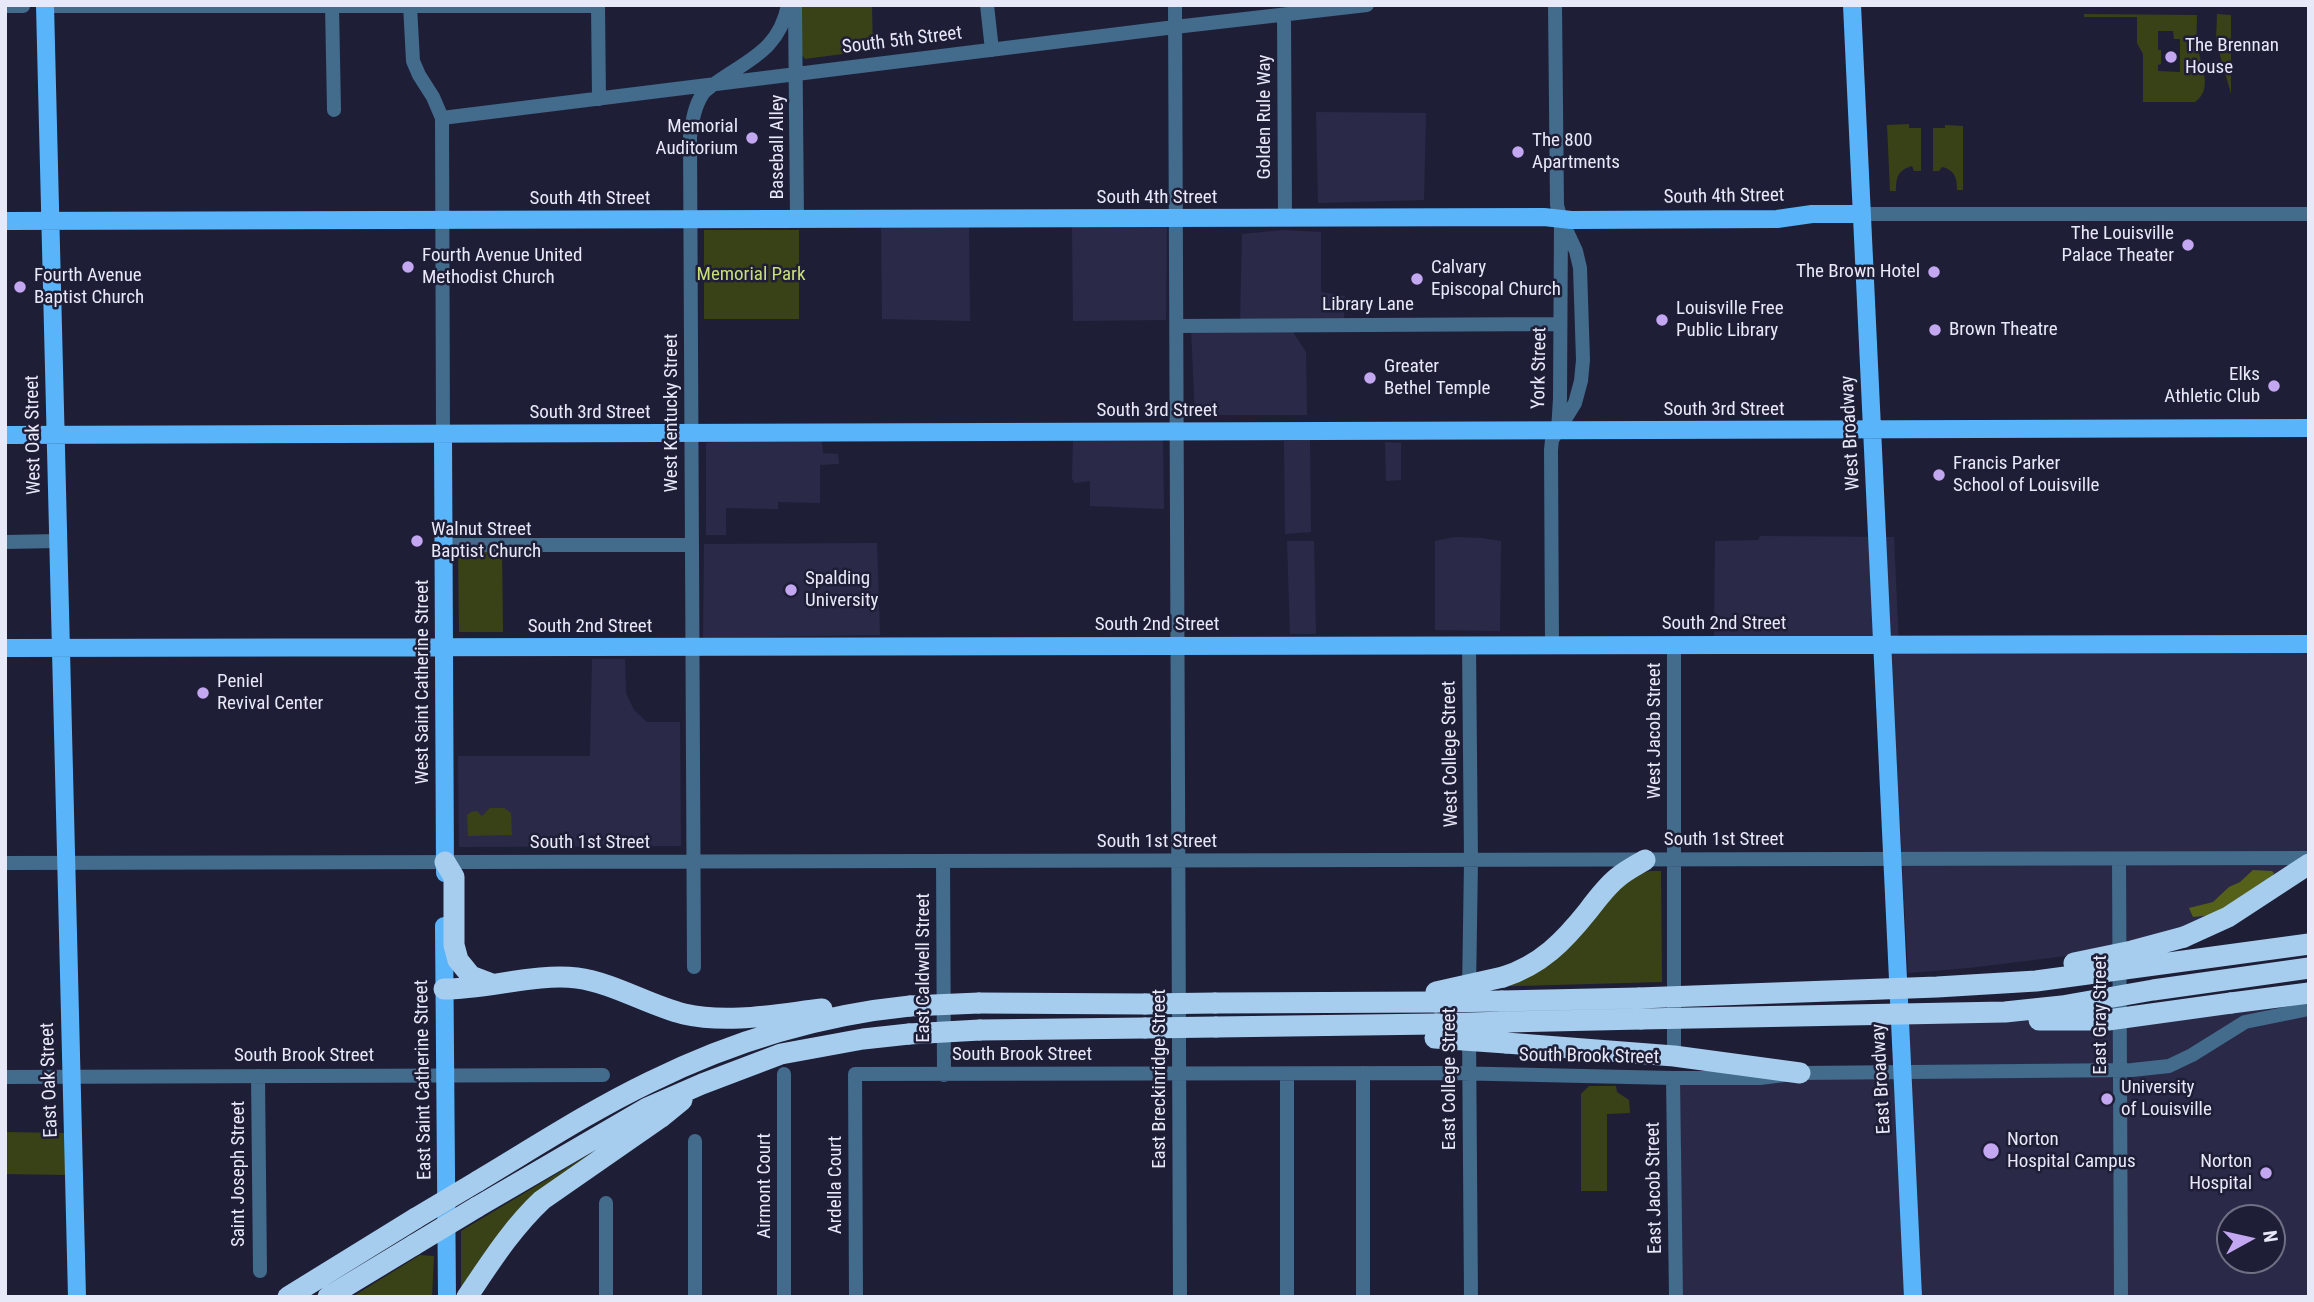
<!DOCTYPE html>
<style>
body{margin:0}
#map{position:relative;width:2314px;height:1302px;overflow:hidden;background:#1f1e37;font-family:"Roboto Condensed",sans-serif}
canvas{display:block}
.frame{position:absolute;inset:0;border:7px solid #e7e8f8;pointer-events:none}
.north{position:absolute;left:2216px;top:1204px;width:70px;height:70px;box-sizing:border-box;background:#1f1e37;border:2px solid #6f6f84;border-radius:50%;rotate:82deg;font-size:19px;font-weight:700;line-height:28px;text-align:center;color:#e7e8f8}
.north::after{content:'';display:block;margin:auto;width:24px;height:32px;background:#c4a7f1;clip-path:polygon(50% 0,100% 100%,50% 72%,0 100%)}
</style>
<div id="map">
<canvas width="2314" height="1302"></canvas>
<div class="frame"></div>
<div class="north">N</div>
</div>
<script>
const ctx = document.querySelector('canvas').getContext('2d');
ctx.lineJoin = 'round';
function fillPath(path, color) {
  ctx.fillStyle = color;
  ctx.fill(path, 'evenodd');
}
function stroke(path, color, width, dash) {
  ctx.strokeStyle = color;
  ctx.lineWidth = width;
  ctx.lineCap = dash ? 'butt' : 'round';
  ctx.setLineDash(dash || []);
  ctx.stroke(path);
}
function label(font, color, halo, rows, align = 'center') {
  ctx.font = font + ' "Roboto Condensed",sans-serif';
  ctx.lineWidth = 5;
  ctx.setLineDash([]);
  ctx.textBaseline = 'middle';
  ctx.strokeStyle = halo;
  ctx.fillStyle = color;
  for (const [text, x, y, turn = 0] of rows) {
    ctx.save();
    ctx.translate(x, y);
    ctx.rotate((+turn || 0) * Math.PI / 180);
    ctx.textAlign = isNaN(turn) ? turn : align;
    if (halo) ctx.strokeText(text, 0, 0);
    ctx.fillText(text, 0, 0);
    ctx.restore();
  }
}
fillPath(new Path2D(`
 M1316,112L1426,113L1424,200L1318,203Z
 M881,226L969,227L970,321L882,319Z
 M1167,226L1166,320L1073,321L1072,227Z
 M1284,230L1321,232V292L1345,296L1344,320L1240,322L1242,234Z
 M1191,329H1291L1306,352L1307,415H1195Z
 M1073,439H1163L1164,509L1090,506V481L1075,483L1072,479Z
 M735,440L822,441L823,453L838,454L839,464L820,465V503L778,502V509L726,508V535H706V443Z
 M1310,440L1311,532L1285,534L1284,441Z
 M1385,442L1401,443V480L1386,481Z
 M1760,536L1894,537L1899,647H2309V857L2202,920L2105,955L2066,956L1969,968L1908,973L1890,640L1714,638L1715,541L1758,540Z
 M1455,537L1482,538L1501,541L1500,631L1435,630V541Z
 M1287,541H1314L1316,634H1290Z
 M877,543L880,635L703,638L704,544Z
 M592,659H625L626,693L634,710L647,722H680L681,846L459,847L458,756H590Z
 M2309,996V1297H1676L1673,1078L1905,1072L1904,1014L2085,1020ZM2230,1218H2272V1260H2230Z`), '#2a2a48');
fillPath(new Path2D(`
 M801,5H872L873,50L805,59L802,55Z
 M2084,14L2197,15C2197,24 2196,34 2197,43C2199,63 2215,88 2195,102H2143V54L2137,43V17H2084ZM2158,31H2173L2174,39H2180V72L2158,71V65L2161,64V50H2158Z
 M2217,14L2231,15V94L2216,41Z
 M1909,124V128H1921V171H1914L1912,166C1898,170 1896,177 1896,191H1890L1887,125Z
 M1945,125L1963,126V190H1957C1957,178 1955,170 1942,167L1939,171H1933V128H1945Z
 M704,230H799V319H704Z
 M458,548L502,549L503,632H459Z
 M490,808H504L511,813L512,835L468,836L467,815L471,812L477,811L482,816Z
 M1650,871H1661L1662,982L1483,987L1499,984C1531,957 1614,878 1650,871Z
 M1589,1086H1616L1617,1092L1629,1100L1630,1113L1607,1114V1191H1581V1094Z
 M5,1132L66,1133V1175L5,1174Z
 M598,1149L461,1295V1231Z
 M420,1255L434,1256L432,1297H352Z`), '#394216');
fillPath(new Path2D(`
 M2253,870L2272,871L2274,873L2272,877L2212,915L2193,917L2189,908L2213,902L2229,887L2240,882Z`), '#556119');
stroke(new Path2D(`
 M332,5L334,110
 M410,5L413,61L419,75L433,97L442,118L443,434
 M598,5L599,99
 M795,5L797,219
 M987,5L992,50
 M1175,5L1180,1297
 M5,6H23
 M45,6H598
 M1284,15L1285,218
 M442,118L1175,27L1367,5
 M1862,214H2309
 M1177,326L1560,324
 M1559,429L1575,403L1581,381L1583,360L1580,268L1576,251L1562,221
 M5,542L58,541
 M443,545H692
 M1552,645L1551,450L1552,440L1558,430L1560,399L1561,220L1557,205L1555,5
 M1469,646L1471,861L1469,991
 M2119,859L2121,1297
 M943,861L944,1075
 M5,863L2309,858
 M694,967L690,137C692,124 694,107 702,95C705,90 709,88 713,85C747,60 779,51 788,5
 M1469,1032L1471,1297
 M1674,1056V645
 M1363,1073V1297
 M784,1074V1297
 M1287,1074V1297
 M258,1076L260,1271
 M5,1077L603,1075
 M1673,1078L1676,1297
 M695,1141V1297
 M606,1203V1297
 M856,1297L855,1074L1449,1073L1673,1078H1760L1800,1073L2132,1070L2169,1066L2192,1055L2245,1022L2309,1009`), '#426b8c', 14);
stroke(new Path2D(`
 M45,5L77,1297
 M1852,5L1913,1297
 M5,221L1544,217L1571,220L1777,219L1812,214H1862
 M443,434L445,873
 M5,435L2309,428
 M5,648L2309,644
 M444,926L447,1297`), '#5ab4fa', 18);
stroke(new Path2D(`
 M445,862L454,877V945L458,960L471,976L492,984
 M2184,937L2228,917L2309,864
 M1503,977C1541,965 1564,941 1588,911C1597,899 1606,887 1617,878C1625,871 1635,866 1645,860
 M444,989C487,989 536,973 577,978C614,983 648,1005 684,1014C728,1024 778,1014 822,1009
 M1502,1001L1639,998
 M979,1003L1145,1004
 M1215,1003L1436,1002
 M2231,1003L2309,993
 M1506,1022L1641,1019
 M1216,1027L1436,1024
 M980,1030L1145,1028
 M1506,1043L1674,1056L1800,1073
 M478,1181C535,1147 590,1111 650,1082C731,1042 820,1015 910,1006
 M477,1207L647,1108L702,1084L781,1054L863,1039L909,1034
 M288,1297L416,1218
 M328,1297L414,1245
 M467,1297C490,1263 512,1228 542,1200L660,1118L682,1100`), '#a6cdee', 21);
stroke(new Path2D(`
 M2074,963L2132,951L2184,937
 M1436,992L1503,977
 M1639,998L1937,987L2036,981L2309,944
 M1436,1002L1502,1001
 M1145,1004L1215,1003
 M910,1006L979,1003
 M1641,1019L2005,1012L2062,1006L2153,990L2309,968
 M2039,1020H2108L2231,1003
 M1436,1024L1506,1022
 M1145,1028L1216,1027
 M909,1034L980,1030
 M1435,1038L1506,1043
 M416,1218L478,1181
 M414,1245L477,1207`), '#a6cdee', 21);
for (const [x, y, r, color] of [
 [2171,57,7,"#c4a7f1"],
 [752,138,7,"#c4a7f1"],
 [1518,152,7,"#c4a7f1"],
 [2188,245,7,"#c4a7f1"],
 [408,267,7,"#c4a7f1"],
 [1934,272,7,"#c4a7f1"],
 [1417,279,7,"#c4a7f1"],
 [20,287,7,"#c4a7f1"],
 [1662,320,7,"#c4a7f1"],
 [1935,330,7,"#c4a7f1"],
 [1370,378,7,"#c4a7f1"],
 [2274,386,7,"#c4a7f1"],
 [1939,475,7,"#c4a7f1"],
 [417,541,7,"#c4a7f1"],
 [791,590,7,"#c4a7f1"],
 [203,693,7,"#c4a7f1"],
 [2107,1099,7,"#c4a7f1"],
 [1991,1151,9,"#c4a7f1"],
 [2266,1173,7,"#c4a7f1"]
]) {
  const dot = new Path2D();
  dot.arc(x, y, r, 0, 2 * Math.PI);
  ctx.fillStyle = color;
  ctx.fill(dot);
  stroke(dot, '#1f1e37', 2.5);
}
label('19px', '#e7e8f8', '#1f1e37', [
 ["South 5th Street",902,41,-7],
 ["Golden Rule Way",1265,117,-90],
 ["Baseball Alley",778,147,-90],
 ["South 4th Street",1724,197,-1],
 ["South 4th Street",1157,198],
 ["South 4th Street",590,199],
 ["Library Lane",1368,305],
 ["York Street",1540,368,-89],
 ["South 3rd Street",1724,410],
 ["South 3rd Street",1157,411],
 ["South 3rd Street",590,413],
 ["West Kentucky Street",672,413,-90],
 ["West Broadway",1851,433,-93],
 ["West Oak Street",34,435,-91],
 ["South 2nd Street",1724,624],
 ["South 2nd Street",1157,625],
 ["South 2nd Street",590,627],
 ["West Saint Catherine Street",423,682,-90],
 ["West Jacob Street",1655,731,-90],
 ["West College Street",1451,754,-91],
 ["South 1st Street",1724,840],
 ["South 1st Street",1157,842],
 ["South 1st Street",590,843],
 ["East Caldwell Street",924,968,-90],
 ["East Gray Street",2101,1015,-90],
 ["South Brook Street",1022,1055],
 ["South Brook Street",304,1056],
 ["South Brook Street",1589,1057,1],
 ["East Breckinridge Street",1160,1079,-90],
 ["East College Street",1450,1079,-90],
 ["East Broadway",1882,1079,-93],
 ["East Oak Street",50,1080,-92],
 ["East Saint Catherine Street",424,1080,-91],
 ["Saint Joseph Street",239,1174,-90],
 ["Ardella Court",836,1185,-90],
 ["Airmont Court",765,1186,-90],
 ["East Jacob Street",1655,1188,-91]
]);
label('19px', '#e7e8f8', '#1f1e37', [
 ["The Brennan",2185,46],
 ["House",2185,68],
 ["Memorial",738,127,"right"],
 ["Auditorium",738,149,"right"],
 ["The 800",1532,141],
 ["Apartments",1532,163],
 ["The Louisville",2174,234,"right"],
 ["Palace Theater",2174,256,"right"],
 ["Fourth Avenue United",422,256],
 ["Methodist Church",422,278],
 ["Calvary",1431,268],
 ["Episcopal Church",1431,290],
 ["The Brown Hotel",1920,272,"right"],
 ["Fourth Avenue",34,276],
 ["Baptist Church",34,298],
 ["Louisville Free",1676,309],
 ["Public Library",1676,331],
 ["Brown Theatre",1949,330],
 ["Greater",1384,367],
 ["Bethel Temple",1384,389],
 ["Elks",2260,375,"right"],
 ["Athletic Club",2260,397,"right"],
 ["Francis Parker",1953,464],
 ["School of Louisville",1953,486],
 ["Walnut Street",431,530],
 ["Baptist Church",431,552],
 ["Spalding",805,579],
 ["University",805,601],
 ["Peniel",217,682],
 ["Revival Center",217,704],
 ["University",2121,1088],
 ["of Louisville",2121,1110],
 ["Norton",2007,1140],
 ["Hospital Campus",2007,1162],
 ["Norton",2252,1162,"right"],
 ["Hospital",2252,1184,"right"]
], 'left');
label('19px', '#c9de7b', '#1f1e37', [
 ["Memorial Park",751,275]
]);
</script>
